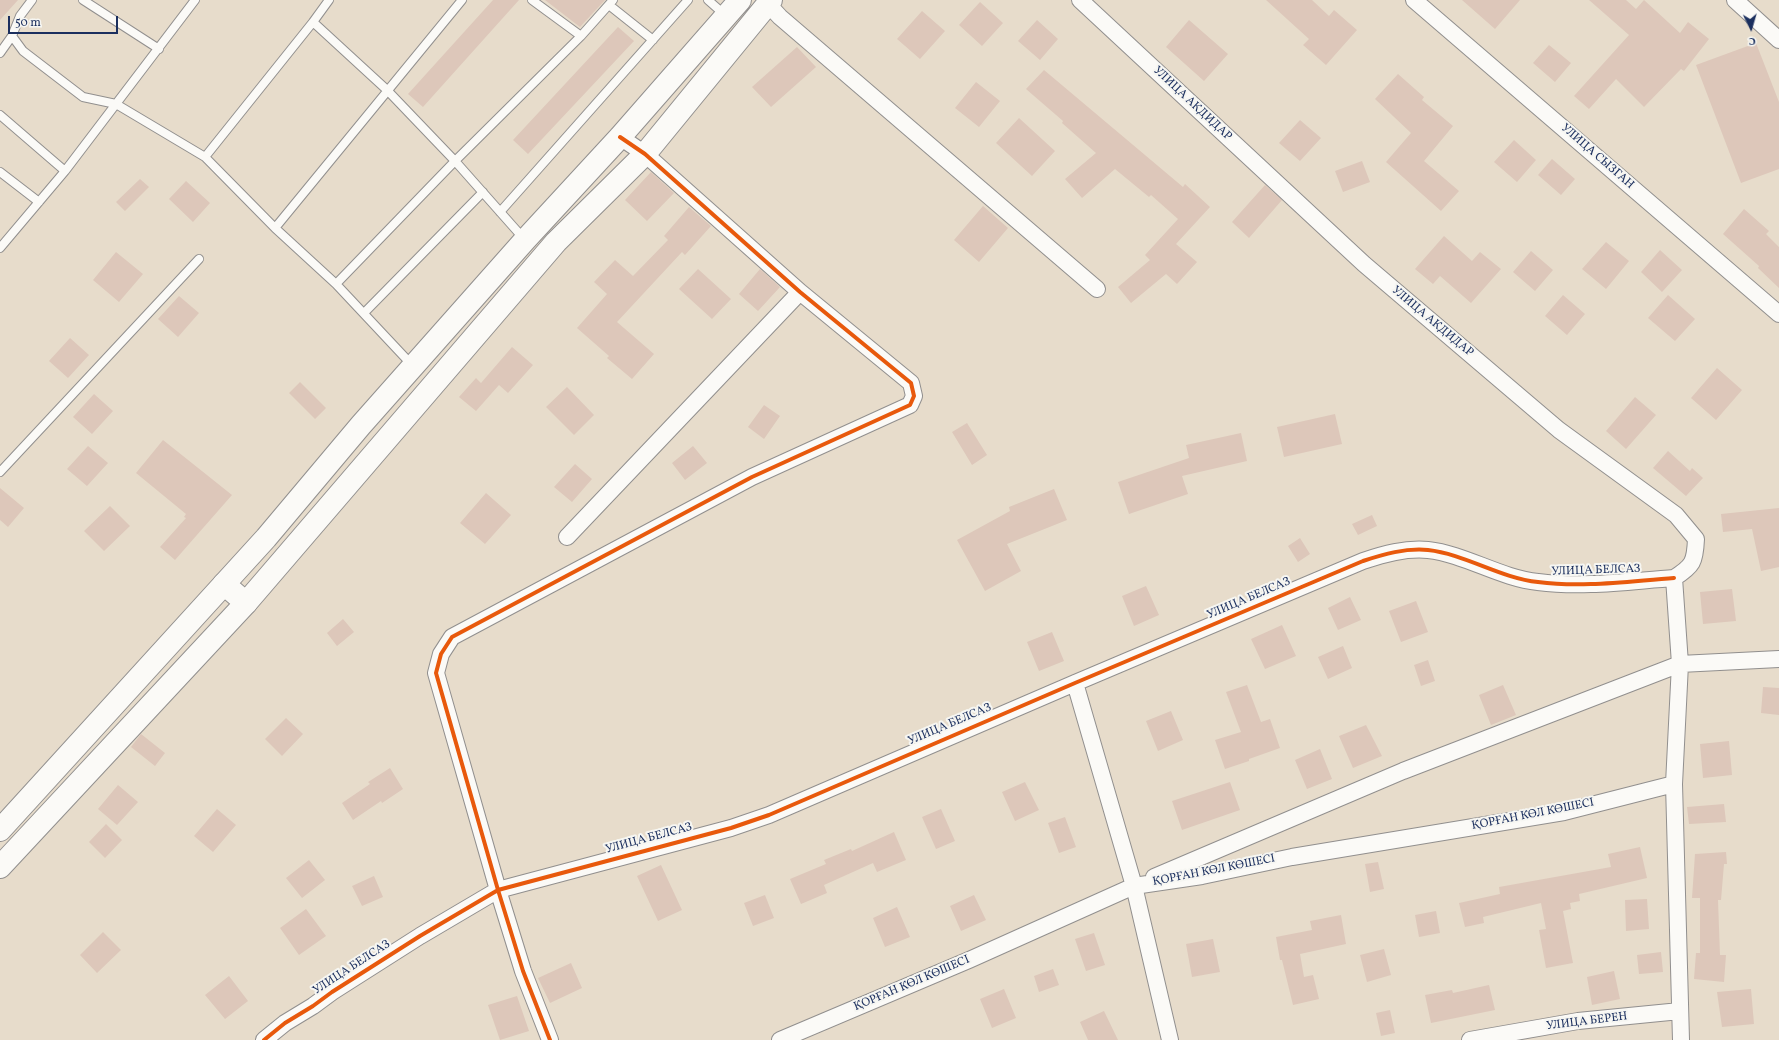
<!DOCTYPE html>
<meta charset="utf-8">
<style>
body{margin:0}
#map{position:relative;width:1779px;height:1040px;overflow:hidden;background:#e7dccb;font-family:Vollkorn,serif}
canvas{display:block}
.north{position:absolute;left:1731px;top:8px;width:40px;height:40px;-webkit-text-stroke:3px #f6f6f2;paint-order:stroke;rotate:175deg;font-size:11px;font-weight:700;line-height:16px;text-align:center;color:#1b2f5e}
.north::after{content:'';display:block;margin:auto;width:14px;height:18px;background:#1b2f5e;clip-path:polygon(50% 0,100% 100%,50% 72%,0 100%)}
.scale{position:absolute;left:8px;top:16px;width:110px;height:18px;box-sizing:border-box;border:2px solid #1b2f5e;border-top:0;padding-left:5px;font-size:12px;line-height:14px;white-space:nowrap;color:#1b2f5e;-webkit-text-stroke:3px #f6f6f2;paint-order:stroke}
</style>
<div id="map">
<canvas width="1779" height="1040"></canvas>
<div class="north">С</div>
<div class="scale">50 m</div>
</div>
<script>
const ctx = document.querySelector('canvas').getContext('2d');
ctx.lineJoin = 'round';
function fillPath(path, color) {
  ctx.fillStyle = color;
  ctx.fill(path, 'evenodd');
}
function stroke(path, color, width, dash) {
  ctx.strokeStyle = color;
  ctx.lineWidth = width;
  ctx.lineCap = dash ? 'butt' : 'round';
  ctx.setLineDash(dash || []);
  ctx.stroke(path);
}
function label(font, color, halo, rows, align = 'center') {
  ctx.font = font + ' Vollkorn,serif';
  ctx.lineWidth = 4;
  ctx.setLineDash([]);
  ctx.textBaseline = 'middle';
  ctx.strokeStyle = halo;
  ctx.fillStyle = color;
  for (const [text, x, y, turn = 0] of rows) {
    ctx.save();
    ctx.translate(x, y);
    ctx.rotate((+turn || 0) * Math.PI / 180);
    ctx.textAlign = isNaN(turn) ? turn : align;
    if (halo) ctx.strokeText(text, 0, 0);
    ctx.fillText(text, 0, 0);
    ctx.restore();
  }
}
fillPath(new Path2D(`
 M0,0H18L0,20Z
 M493,0H519L423,107L408,94Z
 M545,0H605L580,27Z
 M1266,0H1312L1329,16L1334,10L1357,30L1326,65L1303,45L1309,39Z
 M1462,0H1520L1495,29Z
 M1589,0H1626L1636,9L1644,0L1680,33L1688,22L1709,39L1684,71L1681,69L1644,107L1616,79L1589,109L1574,96L1629,35Z
 M980,2L1003,23L982,46L959,25Z
 M922,11L945,31L920,59L897,39Z
 M1037,20L1058,39L1040,60L1018,41Z
 M1189,20L1228,54L1204,81L1166,47Z
 M618,27L634,41L528,154L513,140Z
 M1756,43L1779,102V169L1741,183L1696,65Z
 M1549,45L1571,63L1555,82L1533,63Z
 M797,47L816,67L771,107L752,87Z
 M1044,70L1183,187L1185,184L1210,207L1176,244L1197,262L1177,284L1166,274L1131,303L1118,287L1150,260L1145,255L1178,219L1151,195L1149,197L1115,169L1082,198L1065,179L1096,153L1062,123L1063,121L1026,89Z
 M1398,74L1424,97L1422,100L1453,126L1424,161L1459,191L1441,211L1386,162L1411,133L1375,99Z
 M976,82L1000,101L979,127L955,108Z
 M1019,118L1055,151L1032,176L996,143Z
 M1300,120L1321,138L1300,161L1279,143Z
 M1514,140L1536,160L1517,182L1494,162Z
 M1552,159L1575,179L1561,195L1538,175Z
 M1362,161L1370,182L1343,192L1335,171Z
 M651,172L674,193L647,221L625,200Z
 M140,179L149,187L125,211L116,202Z
 M186,181L210,203L193,222L169,199Z
 M1265,185L1282,200L1249,238L1232,222Z
 M983,206L1008,228L979,262L954,240Z
 M689,207L711,226L685,255L682,252L617,322L654,354L632,379L607,358L609,356L577,328L607,294L594,282L615,260L633,276L668,240L664,236Z
 M1744,209L1769,231L1766,234L1779,247V288L1758,268L1759,266L1723,234Z
 M1444,236L1472,261L1480,252L1501,269L1471,303L1440,276L1433,284L1415,269Z
 M1606,242L1629,261L1606,289L1582,269Z
 M1660,250L1682,270L1662,292L1641,272Z
 M1531,251L1553,270L1535,291L1513,272Z
 M116,252L143,274L119,302L93,280Z
 M698,269L731,299L712,319L679,289Z
 M760,269L780,287L758,311L739,294Z
 M1563,295L1585,314L1567,335L1545,316Z
 M1668,295L1695,319L1675,341L1648,318Z
 M179,296L199,313L178,337L158,319Z
 M70,338L89,355L68,378L49,361Z
 M512,347L533,365L508,393L499,385L476,411L459,397L476,378L481,383Z
 M1717,368L1742,390L1716,420L1691,398Z
 M300,382L326,408L315,419L289,393Z
 M567,387L594,415L574,435L546,407Z
 M94,394L113,411L92,434L73,417Z
 M1635,397L1656,415L1626,449L1606,431Z
 M764,405L780,416L764,439L748,427Z
 M1335,414L1342,444L1284,457L1277,427Z
 M967,423L987,455L972,465L952,432Z
 M1241,433L1247,461L1182,476L1188,494L1129,514L1118,482L1189,458L1186,445Z
 M163,440L232,495L175,560L160,547L186,518L184,517L186,514L136,473Z
 M88,446L108,463L87,486L67,469Z
 M693,446L707,463L685,480L672,463Z
 M1668,451L1690,471L1692,468L1703,478L1686,496L1653,468Z
 M575,464L592,479L572,502L554,487Z
 M0,488L24,508L8,527L0,520Z
 M1054,489L1067,520L1007,544L1021,571L985,591L957,540L1010,511L1009,507Z
 M486,493L511,515L485,544L460,523Z
 M110,506L130,526L104,551L84,531Z
 M1779,508V567L1761,571L1752,529L1723,532L1721,514Z
 M1372,515L1377,526L1358,535L1352,524Z
 M1300,538L1310,554L1298,562L1288,546Z
 M1146,586L1159,615L1134,626L1122,596Z
 M1732,589L1736,621L1703,624L1700,592Z
 M1350,597L1361,620L1338,630L1328,608Z
 M1416,601L1428,632L1401,642L1389,611Z
 M343,619L354,632L337,646L327,633Z
 M1282,625L1296,656L1265,669L1251,639Z
 M1052,632L1064,661L1039,671L1027,642Z
 M1343,646L1352,668L1328,679L1318,657Z
 M1428,660L1435,681L1421,686L1414,665Z
 M1247,685L1261,722L1270,719L1280,748L1249,759V761L1225,769L1215,740L1241,732L1226,692Z
 M1503,685L1516,715L1491,725L1479,695Z
 M1763,687L1779,688V715L1761,713Z
 M1171,711L1183,740L1158,751L1146,721Z
 M286,718L303,734L282,756L265,739Z
 M1366,725L1382,756L1353,768L1339,736Z
 M141,734L165,753L155,766L131,747Z
 M1729,741L1732,775L1703,778L1700,744Z
 M1320,749L1332,779L1307,789L1295,760Z
 M390,768L403,789L382,803L381,801L353,820L342,803L370,784L368,782Z
 M1025,782L1039,810L1015,821L1002,792Z
 M1230,782L1240,810L1182,830L1172,801Z
 M118,785L138,802L117,825L98,809Z
 M1724,804L1726,822L1689,824L1687,807Z
 M217,809L236,825L213,852L194,836Z
 M941,809L955,841L936,849L922,817Z
 M1065,817L1076,847L1059,853L1048,823Z
 M106,824L122,840L105,858L89,842Z
 M894,832L906,860L877,872L873,863L824,885L827,893L801,904L790,879L826,864L824,860L851,849L852,851Z
 M1640,847L1647,878L1579,894L1580,901L1570,903L1571,909L1563,911L1573,963L1546,968L1539,930L1546,929L1541,903L1483,917L1484,923L1465,927L1459,903L1500,894L1499,887L1611,867L1608,854Z
 M1726,852L1727,864H1724L1721,900H1718L1720,955H1726L1724,982L1694,979L1696,953H1700V898H1692L1695,854Z
 M309,860L325,880L302,898L286,878Z
 M1378,862L1384,889L1370,892L1365,864Z
 M661,865L682,910L658,921L637,876Z
 M374,876L383,897L362,906L352,886Z
 M765,895L774,918L753,926L744,903Z
 M974,895L986,920L961,931L950,906Z
 M1647,899L1649,929L1626,931L1625,900Z
 M897,907L910,937L885,947L873,918Z
 M306,909L326,936L299,955L280,928Z
 M1436,911L1440,933L1419,937L1415,915Z
 M1341,915L1346,944L1300,954L1304,977L1313,975L1319,999L1293,1005L1282,960H1280L1276,937L1312,930L1310,921Z
 M103,932L121,950L97,973L80,955Z
 M1094,933L1105,965L1086,971L1075,939Z
 M1213,939L1220,972L1192,977L1186,944Z
 M1384,949L1391,975L1367,982L1360,955Z
 M1661,952L1663,972L1639,974L1637,955Z
 M571,963L582,988L550,1003L538,978Z
 M1053,969L1059,985L1039,992L1034,976Z
 M1614,971L1620,999L1592,1005L1587,977Z
 M229,976L248,1001L225,1019L205,995Z
 M1489,985L1495,1010L1431,1023L1425,995L1452,990L1453,993Z
 M1004,989L1016,1018L992,1028L980,999Z
 M1751,989L1754,1024L1722,1027L1717,992Z
 M517,996L529,1031L500,1040L488,1005Z
 M1390,1010L1395,1033L1381,1036L1376,1013Z
 M1104,1011L1118,1040H1088L1080,1022Z`), '#ddc7ba');
const lane = new Path2D(`
 M32,0L20,16L12,36L23,51L83,97L116,104L205,157L275,228L336,284L412,365
 M83,0L159,49
 M708,0L725,15
 M609,5L653,40
 M313,22L329,0
 M581,36L613,0
 M0,53L12,36
 M0,115L65,171
 M205,157L313,22L387,90L455,161L525,240
 M0,172L39,202
 M500,212L688,0
 M275,228L462,0
 M0,248L65,171L195,0
 M336,284L455,161L581,36L532,0
 M364,313L483,192
 M0,472L199,259`);
const street = new Path2D(`
 M1080,0L1364,264L1559,430L1676,515L1696,539C1695,562 1693,566 1674,578L1680,664L1674,784L1681,1040
 M1414,0L1779,314
 M1735,0L1779,40
 M768,4L780,17L1097,289
 M567,537L800,292
 M1075,683L1134,886L1170,1040
 M1154,877L1403,771L1680,664L1779,659
 M264,1040L285,1023L313,1006L332,992L420,936L498,890L731,828L769,815L1075,683L1363,561C1384,554 1405,548 1428,550C1465,554 1500,578 1538,582C1583,588 1630,581 1674,578
 M550,1040L523,971L498,890L436,673L441,654L452,637L752,477L910,405L914,396L911,383L800,292L645,154L620,137
 M780,1040L969,960L1134,886L1202,876L1292,857L1564,812L1674,784
 M1470,1040L1578,1021L1680,1011`);
const primary = new Path2D(`
 M0,830L266,538L361,425L525,240L620,137L740,0
 M0,867L246,603L556,242L645,154L771,0`);
const highway = new Path2D(`
 M224,584L246,603`);
stroke(lane, '#918f8e', 10);
stroke(street, '#918f8e', 18);
stroke(primary, '#918f8e', 24);
stroke(highway, '#918f8e', 24);
stroke(lane, '#fbfaf7', 8);
stroke(street, '#fbfaf7', 16);
stroke(primary, '#fbfaf7', 22);
stroke(highway, '#fbfaf7', 22);
stroke(new Path2D(`
 M264,1040L285,1023L313,1006L332,992L420,936L498,890L731,828L769,815L1075,683L1363,561C1384,554 1405,548 1428,550C1465,554 1500,578 1538,582C1583,588 1630,581 1674,578
 M550,1040L523,971L498,890L436,673L441,654L452,637L752,477L910,405L914,396L911,383L800,292L645,154L620,137`), '#e8590c', 4);
label('12px', '#1b2f5e', '#f6f6f2', [
 ["УЛИЦА АКДИДАР",1192,104,43],
 ["УЛИЦА СЫЗГАН",1597,157,41],
 ["УЛИЦА АКДИДАР",1432,322,40],
 ["УЛИЦА БЕЛСАЗ",1596,571,-2],
 ["УЛИЦА БЕЛСАЗ",1249,599,-23],
 ["УЛИЦА БЕЛСАЗ",950,725,-23],
 ["ҚОРҒАН КӨЛ КӨШЕСІ",1533,815,-11],
 ["УЛИЦА БЕЛСАЗ",649,839,-15],
 ["ҚОРҒАН КӨЛ КӨШЕСІ",1214,871,-11],
 ["УЛИЦА БЕЛСАЗ",352,968,-33],
 ["ҚОРҒАН КӨЛ КӨШЕСІ",912,984,-23],
 ["УЛИЦА БЕРЕН",1587,1022,-7]
]);
</script>
